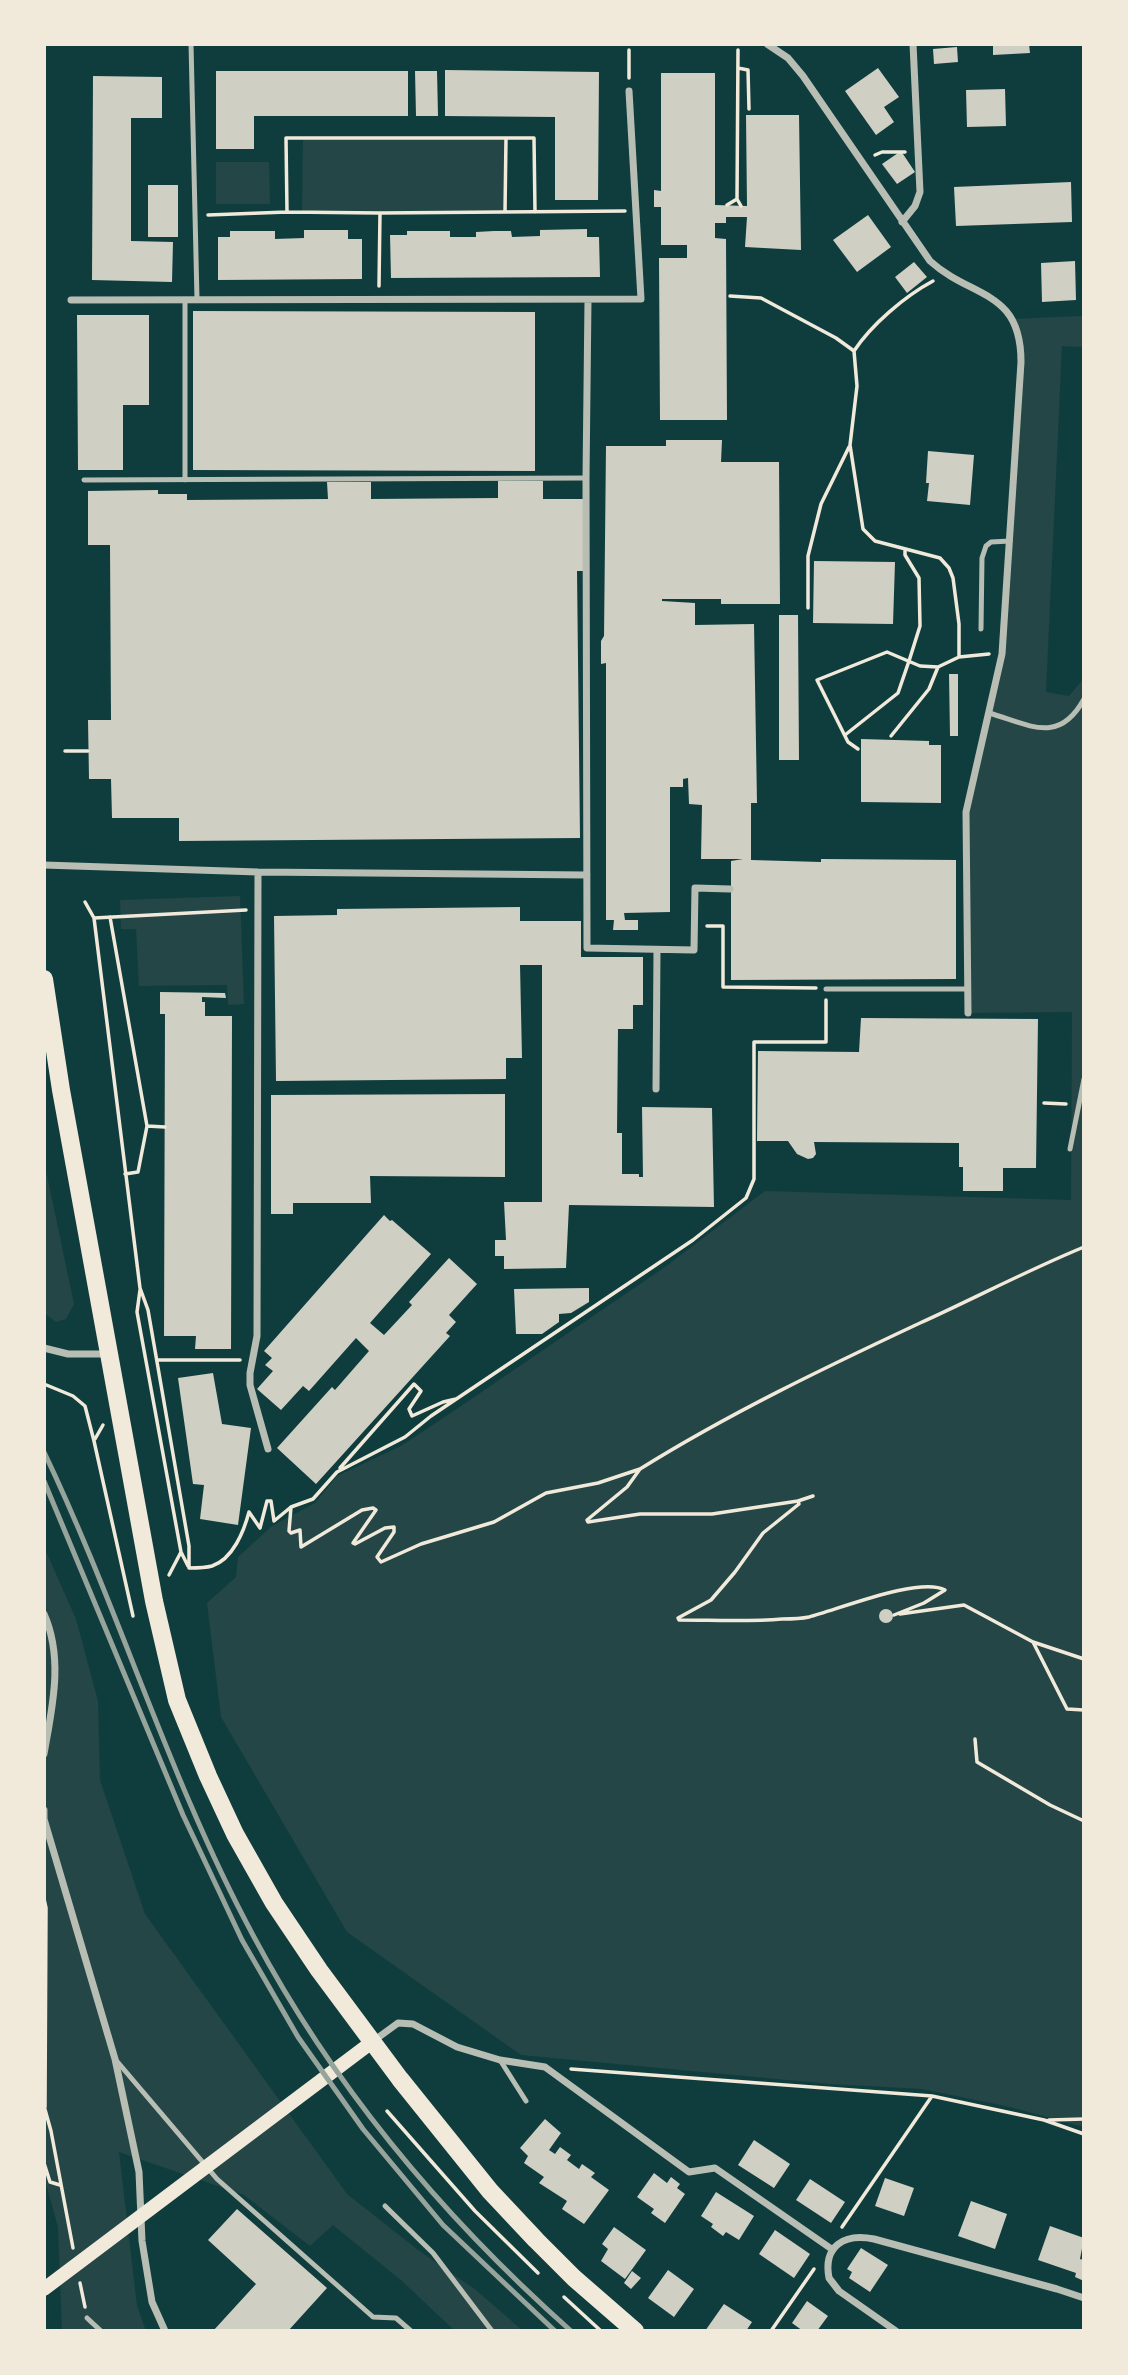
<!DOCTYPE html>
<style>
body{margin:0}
#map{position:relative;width:1128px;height:2375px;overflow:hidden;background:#0f3d3e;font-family:"Exo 2",sans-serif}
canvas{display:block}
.frame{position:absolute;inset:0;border:46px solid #f1e9da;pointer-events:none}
</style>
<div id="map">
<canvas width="1128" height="2375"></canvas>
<div class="frame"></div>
</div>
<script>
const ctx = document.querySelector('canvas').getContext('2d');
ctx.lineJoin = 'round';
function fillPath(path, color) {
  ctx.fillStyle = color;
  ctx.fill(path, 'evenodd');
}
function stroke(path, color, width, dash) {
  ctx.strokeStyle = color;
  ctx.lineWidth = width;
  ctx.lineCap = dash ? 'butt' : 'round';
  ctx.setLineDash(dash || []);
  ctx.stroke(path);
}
fillPath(new Path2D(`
 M303,138H506L505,212H302Z
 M216,162H269L270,204H216Z
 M1084,316V347L1062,346L1046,692L1069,696L1084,678V2127L1010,2107L922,2089L830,2084L521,2055L347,1932L221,1717L207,1603L236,1577L238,1557L272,1526L315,1503L337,1476L401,1446L464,1404L665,1267L765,1191L1071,1200L1072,1012L968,1013L966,812L996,685L1021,362L1012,319Z
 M240,896L244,1004L228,1005L227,985L139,986L136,929H121L120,900Z
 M44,1161L74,1304L66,1319L56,1322L44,1313Z
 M44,1547L76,1619L98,1701L100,1780L145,1914L347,2194L418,2250L476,2290L523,2331H455L402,2281L333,2225L310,2246L244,2195L119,2152L137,2306L146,2331H62L58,2227L44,2177Z`), '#244646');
fillPath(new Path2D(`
 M993,44H1029L1030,53L993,55Z
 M957,47L958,62L934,64L933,49Z
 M878,68L899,97L884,107L894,122L876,135L845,91Z
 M445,70L599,72L598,200H555V117L445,116Z
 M216,71H408V116H254V149H216Z
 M415,71H437L438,116H416Z
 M661,73H715V205L747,206L746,115H799L801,250L745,247L747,217H726V223H715V238L726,239L727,420H660L659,258H687V245H661V207H654V190L661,191Z
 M93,76L162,77V118H131V241L173,242L172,282L92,280Z
 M1005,89L1006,126L967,127L966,90Z
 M901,151L915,172L897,184L882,164Z
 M1071,182L1072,222L956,226L954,187Z
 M148,185H178V237H148Z
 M868,215L891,247L857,272L833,240Z
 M587,229V237H599L600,277L391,278L390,235H407V231H450V237H476V232L494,231H511L512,237L540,236V230Z
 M304,230H348V239H362V279L218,280V237H230V231H275V239L304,238Z
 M1075,261L1076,300L1042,302L1041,263Z
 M914,262L927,277L907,293L895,277Z
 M193,311L535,312V471L193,470Z
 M77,315H149V405H123V470H78Z
 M666,440H722L721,462H779L780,604H721V599H662V601L695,603V625L754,624L757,803H751V860L821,862V859L956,860V979L731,980V861L743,859H701L702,805L689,804L688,778L683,779V787H670V912L624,913L625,920H638V930H613L614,920H606V663L601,664V641L604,636L606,446H666Z
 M928,451L974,455L970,505L927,501L929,483H926Z
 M498,481H543V499H583L584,571H577L580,838L179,841V818H112L111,779H89L88,720H111L110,545H88V491L158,490V494H187V500L328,499L327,482H371V499L498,498Z
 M814,561L895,562L893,624L813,623Z
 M779,615H798L799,760H779Z
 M949,674H958V736H950Z
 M861,739L929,741V745H941V803L861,802Z
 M520,907V921H581V957H643V1005H633V1029H618L617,1133H622V1174H639V1177H643L642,1107L712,1108L714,1207L569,1205L566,1268L504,1269V1256H495V1240H506L504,1202H542V965H520L522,1058H506V1079L276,1081L274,916L337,915V909Z
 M160,992L225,993L226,998L202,997V1002H205V1016H232L231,1349H195L196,1336H164L165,1014H160Z
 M861,1018L1038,1019L1036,1168H1003V1191H963V1167H959V1143L814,1142L816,1154L813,1158L808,1159L797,1154L788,1141H757L758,1051L859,1052Z
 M505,1094V1177L370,1176L371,1203H293V1214H271V1095Z
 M384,1215L390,1221L392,1220L431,1254L370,1323L384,1335L412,1305L409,1302L449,1258L477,1284L449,1315L456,1322L446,1333L450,1336L316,1484L277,1448L332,1387L335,1390L369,1351L356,1338L309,1391L303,1386L281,1410L257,1389L273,1371L265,1365L272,1358L264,1351Z
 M589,1288V1302L571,1313L559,1314V1322L542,1334H516L514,1289Z
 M213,1373L222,1424L251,1428L238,1525L200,1519L204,1485L193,1484L178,1378Z
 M879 1616a7 7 0 1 1 14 0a7 7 0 1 1-14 0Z
 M545,2119L561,2133L549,2150L555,2154L560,2147L571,2155L567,2160L579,2169L582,2164L595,2173L591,2177L609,2190L584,2224L562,2209L567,2201L539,2183L544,2177L524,2163L528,2156L520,2148Z
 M754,2140L790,2164L774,2188L738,2165Z
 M654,2173L667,2183L671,2177L680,2184L677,2188L685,2194L665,2223L651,2213L654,2209L637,2197Z
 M885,2178L914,2188L904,2216L875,2206Z
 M810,2179L845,2202L831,2223L796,2200Z
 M716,2192L754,2216L739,2240L726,2232L723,2236L711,2227L713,2224L701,2216Z
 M971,2201L1007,2214L995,2249L958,2236Z
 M237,2209L327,2288L288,2331H213L256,2284L208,2240Z
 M1050,2226L1084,2238L1080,2259L1084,2260V2281L1075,2277L1076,2273L1038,2260Z
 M614,2227L646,2250L625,2279L601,2261L608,2249L602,2244Z
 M775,2230L810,2254L794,2278L759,2254Z
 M861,2248L888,2265L870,2292L849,2278L852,2272L847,2269Z
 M668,2270L694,2289L674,2317L648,2298Z
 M632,2271L641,2278L631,2289L624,2283Z
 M807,2301L828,2316L817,2331H803L792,2323Z
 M724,2304L752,2322L746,2331H705Z`), '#cfcfc3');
stroke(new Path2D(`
 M738,50L737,199L741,206
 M738,68L748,70L749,109
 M629,78V50
 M875,155L882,152H905
 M727,205L737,199
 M287,212L286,138H534L535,212
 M505,212L506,138
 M208,215L287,212L380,213
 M379,286L380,213L625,211
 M730,296L761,298L836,338L854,351L857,386L850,445L863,529L875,541L940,558L949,568L953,578L959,624V657
 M854,351C871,325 905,296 933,281
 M808,608V556L821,504L849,447
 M845,735L898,693L909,661L920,626L919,578L905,555V550
 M891,736L929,689L938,667L959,657L989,654
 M858,749L848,742L817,680L887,652L920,666L938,667
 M65,751H88
 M85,902L94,918L140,1288L148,1310L189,1546V1568
 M110,917L147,1126L138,1172L125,1174
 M94,918L246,910
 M707,926H723V987L816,988
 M1044,1103L1066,1104
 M147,1126L165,1127
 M140,1290L137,1312L181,1552L188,1566
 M157,1360H240
 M44,1384L73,1396L85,1406L94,1441L133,1616
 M95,1439L103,1425
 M340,1468L414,1384L421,1391L409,1409L412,1416L443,1402L456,1399
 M640,1469C730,1413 824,1368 920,1323C975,1298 1028,1270 1084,1247
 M798,1501L813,1496
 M291,1507L313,1499L337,1472L405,1437L431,1416L693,1240L746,1198L754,1179V1042H826V1000
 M189,1568C196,1568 205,1568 212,1566C233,1559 244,1531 249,1512L260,1528L267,1501H271L274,1521L291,1507L289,1531L291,1533L300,1530L301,1547L362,1510L373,1508L376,1510L353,1543L355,1544L385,1528L394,1527V1532L377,1557L381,1562L421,1544L494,1522L546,1493L598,1483L640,1469L627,1487L587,1520L588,1522L640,1514H712L798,1501L799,1504L763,1533L735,1572L711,1600L678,1618L679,1620C713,1620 748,1622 782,1619C791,1619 800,1619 809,1617C837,1610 920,1576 945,1590L924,1603L894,1615
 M169,1575L181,1552
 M900,1614L964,1605L1033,1642L1084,1659
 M1033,1642L1067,1709L1084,1710
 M975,1739L977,1762L1050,1805L1084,1821
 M44,1899L46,1908L45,2107
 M571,2069L932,2096L1044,2120L1084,2134
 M44,2106L51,2131L73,2248
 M387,2111L475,2211L538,2273
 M1049,2120L1084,2119
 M44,2163L50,2182L60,2185
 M842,2227L932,2096
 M80,2283L85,2307
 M564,2297L601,2331
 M771,2331L814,2269`), '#f1e9da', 3.5);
stroke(new Path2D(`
 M191,44L197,299
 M185,300V480
 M84,480L586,478
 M981,629L982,558L986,546L991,542L1010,541
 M989,713C1030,725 1059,745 1084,699
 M826,989H968
 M1070,1149L1084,1079
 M115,2059L217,2179L373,2317L396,2318L411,2331
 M500,2060L526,2101
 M385,2206L433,2253L492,2331
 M87,2318L101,2331`), '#b8beb3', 5);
stroke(new Path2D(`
 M767,44L788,58L803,76L930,261C972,299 1021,289 1021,362L1002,654L966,812L968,1013
 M902,222L915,206L920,192L913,44
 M71,300L641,299L629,91
 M588,300L586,478L587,948L694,950L695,888L730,889
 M44,865L258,872L587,875
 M258,872L257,1336L250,1373V1385L268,1449
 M656,1089L657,950
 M44,1348L68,1354H109
 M44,1614C64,1659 52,1708 44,1754
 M44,1810V1819L115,2059L139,2172L142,2241L152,2302L165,2331
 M372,2042L398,2023L413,2024L457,2047L500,2060L545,2067L689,2172L715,2168L833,2250
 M896,2331L839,2291L829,2278C823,2246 844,2233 874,2239L1057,2289L1084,2298`), '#b8beb3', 7);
stroke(new Path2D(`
 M44,2289L372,2042`), '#f1e9da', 14);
stroke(new Path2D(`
 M44,979L61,1090L154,1601L177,1700L208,1776L235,1834L274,1903L319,1970L400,2079L490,2191L536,2240L574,2278L635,2331`), '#f1e9da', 18);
stroke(new Path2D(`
 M44,1452C120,1611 170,1782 254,1937C334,2087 445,2219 571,2331
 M44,1481L183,1815L242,1940L298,2037L363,2129L443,2225L555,2331`), '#97a49c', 5);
</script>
